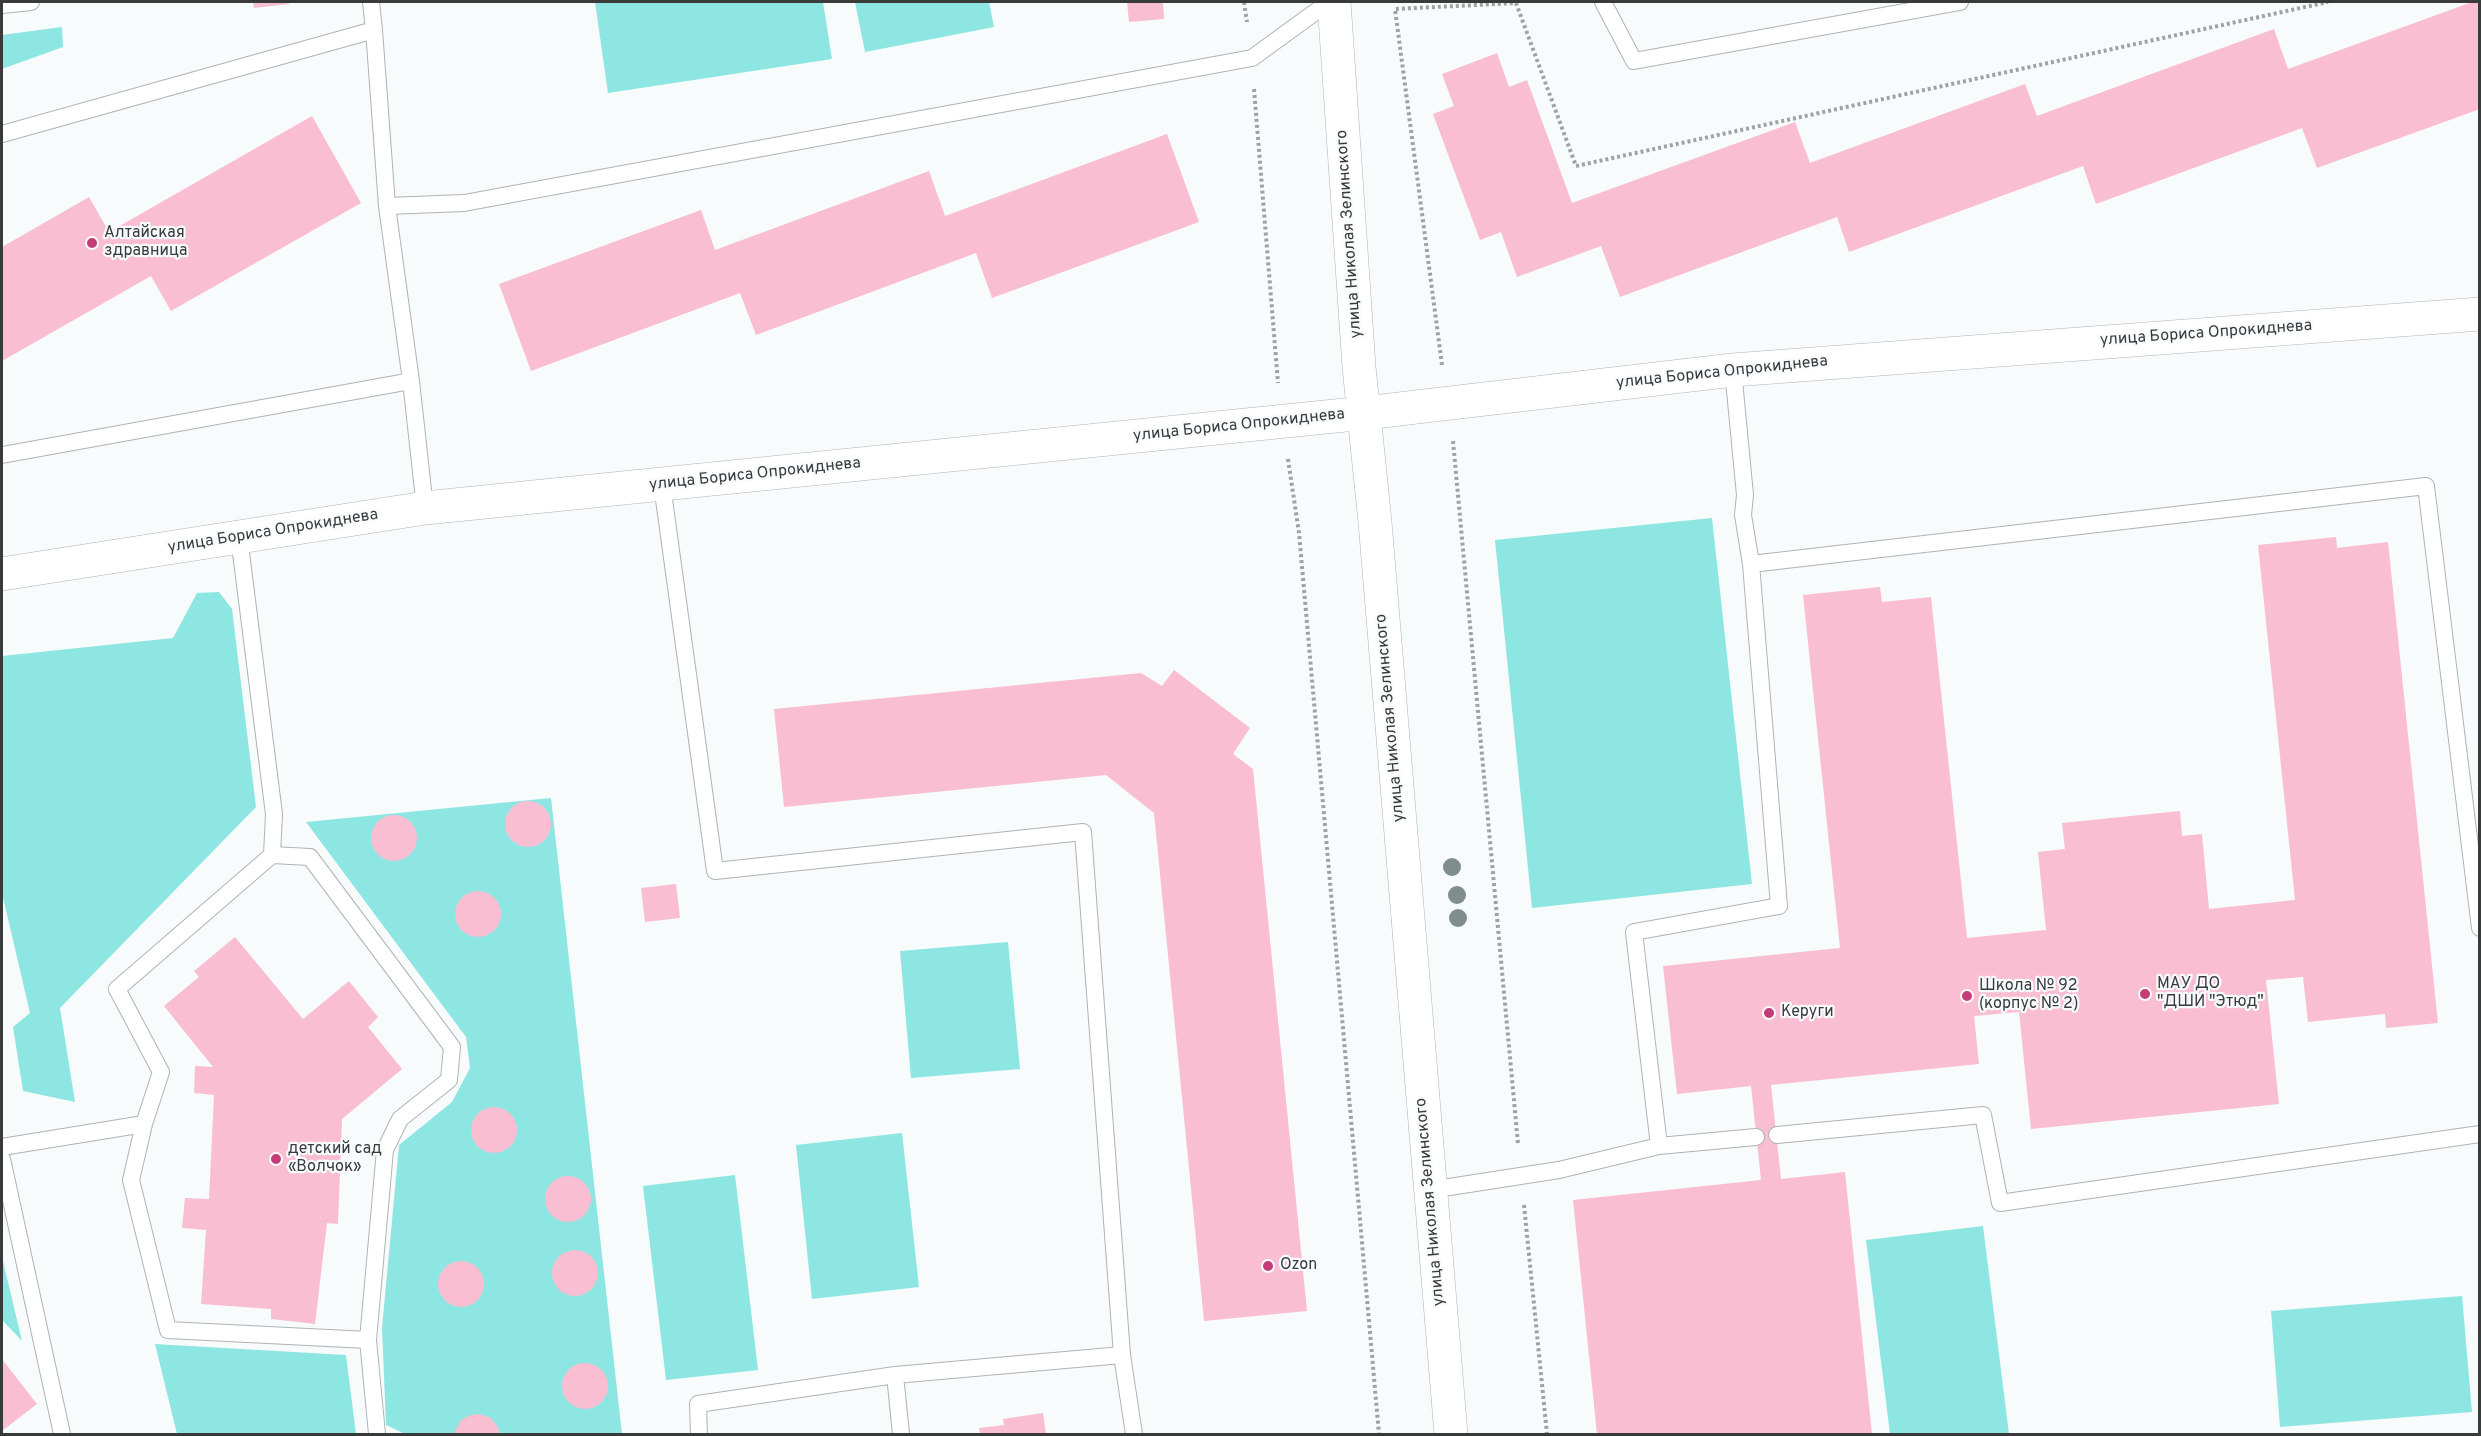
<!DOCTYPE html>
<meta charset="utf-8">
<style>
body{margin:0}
#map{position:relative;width:2481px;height:1436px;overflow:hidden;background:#f7fbfb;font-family:Overpass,sans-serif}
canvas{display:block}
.frame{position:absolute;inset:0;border:3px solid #393b3b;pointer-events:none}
</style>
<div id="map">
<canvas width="2481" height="1436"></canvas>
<div class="frame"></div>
</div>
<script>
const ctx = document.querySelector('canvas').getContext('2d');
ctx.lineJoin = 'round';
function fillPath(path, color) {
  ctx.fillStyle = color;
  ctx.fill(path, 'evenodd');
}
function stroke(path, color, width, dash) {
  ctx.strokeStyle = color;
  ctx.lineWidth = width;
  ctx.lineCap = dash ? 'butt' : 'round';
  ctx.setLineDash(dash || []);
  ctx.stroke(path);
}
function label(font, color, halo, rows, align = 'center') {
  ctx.font = font + ' Overpass,sans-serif';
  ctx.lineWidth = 4.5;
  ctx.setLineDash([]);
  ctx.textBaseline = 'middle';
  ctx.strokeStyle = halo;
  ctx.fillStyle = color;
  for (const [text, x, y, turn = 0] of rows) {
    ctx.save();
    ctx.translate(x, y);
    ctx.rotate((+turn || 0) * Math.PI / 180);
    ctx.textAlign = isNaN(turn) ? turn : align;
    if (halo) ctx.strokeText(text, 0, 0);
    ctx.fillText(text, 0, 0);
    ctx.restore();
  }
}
fillPath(new Path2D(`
 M595,2H823L832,59L608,93Z
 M855,2H989L994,27L865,52Z
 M62,27L63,47L2,69V35Z
 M1712,518L1752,884L1532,908L1495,540Z
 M219,592L232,609L256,807L60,1008L75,1102L23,1091L13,1027L30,1013L2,893V656L173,638L197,593Z
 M551,798L622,1434H405L386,1425L382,1328L399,1145L452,1102L470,1068L466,1037L306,822Z
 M1008,942L1020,1069L911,1078L900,951Z
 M902,1133L919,1287L812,1299L796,1145Z
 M735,1175L758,1370L666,1380L643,1186Z
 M1983,1226L2009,1434H1890L1866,1240Z
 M2,1257L22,1341L2,1320Z
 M2462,1296L2472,1412L2280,1427L2271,1311Z
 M155,1344L346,1355L356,1434H177Z`), '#8de6e1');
fillPath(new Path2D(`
 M253,2H288L289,4L254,8Z
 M1127,2H1163L1164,19L1129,22Z
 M2472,2H2480V109L2317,168L2302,128L2096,204L2083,166L1849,252L1837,217L1620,297L1601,246L1517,277L1501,232L1480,240L1433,114L1454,106L1442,74L1497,53L1509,87L1527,80L1572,203L1795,122L1810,163L2025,84L2037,116L2274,29L2288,69Z
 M312,116L361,203L171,311L151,276L2,361V247L89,197L109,232Z
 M1167,134L1199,222L992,298L976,253L756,335L740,293L531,371L499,284L701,210L715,250L929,171L945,216Z
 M2336,537L2337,548L2388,542L2438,1023L2386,1028L2385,1014L2308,1022L2303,977L2266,980L2279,1104L2031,1129L2019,1012L1974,1016L1979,1064L1771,1085L1781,1179L1845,1172L1872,1434H1597L1573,1200L1761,1180L1751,1086L1677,1094L1663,966L1840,948L1803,595L1880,587L1882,602L1931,597L1967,938L2046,930L2038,852L2065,849L2062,823L2180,811L2182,836L2202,834L2209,909L2295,900L2258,545Z
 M1174,670L1250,728L1233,754L1253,769L1307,1311L1204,1321L1154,813L1106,775L784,807L774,709L1141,673L1162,686Z
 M505 824a23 23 0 1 1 46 0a23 23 0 1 1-46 0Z
 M371 838a23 23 0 1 1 46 0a23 23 0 1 1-46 0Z
 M676,884L680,918L645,922L641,888Z
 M455 914a23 23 0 1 1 46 0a23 23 0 1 1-46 0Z
 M235,937L303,1019L349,981L378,1017L368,1027L402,1069L342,1119L338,1224L327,1223L315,1324L271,1319V1309L201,1304L206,1230L182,1228L185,1198L209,1199L214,1095L194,1093L195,1066L213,1067L164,1006L199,977L194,971Z
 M471 1130a23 23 0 1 1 46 0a23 23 0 1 1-46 0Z
 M545 1199a23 23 0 1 1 46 0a23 23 0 1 1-46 0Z
 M552 1273a23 23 0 1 1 46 0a23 23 0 1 1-46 0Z
 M438 1284a23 23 0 1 1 46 0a23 23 0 1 1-46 0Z
 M2,1359L37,1404L2,1431Z
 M562 1386a23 23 0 1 1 46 0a23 23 0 1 1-46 0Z
 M1043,1413L1046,1434H980L979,1428L1004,1425L1003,1419Z
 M480,1414L491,1418L498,1427L500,1434H454L460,1421L470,1415Z`), '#f9bed1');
const service = new Path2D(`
 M1603,2L1634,61L1960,2
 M2,5L31,2
 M374,30L387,206L411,381L425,508
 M2,134L374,30L371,2
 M387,206L464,203L1252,58L1329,2
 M1733,370L1745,495L1743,515L1751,564L1779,906L1634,932L1659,1146L1756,1137
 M2,455L411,381
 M662,485L715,871L1083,832L1122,1355
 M239,537L274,814L272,855
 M1751,564L2426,486L2480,928
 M1777,1135L1983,1115L2000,1203L2480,1134
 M2,1147L144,1124
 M2,1159L62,1434
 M1430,1190L1559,1170L1659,1146
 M368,1340L168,1330L131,1180L144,1124L161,1072L117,989L272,855L310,857L452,1047L449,1080L400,1119L385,1150L368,1340L377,1434
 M699,1434L698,1404L895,1375
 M901,1434L895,1375L1122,1355L1134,1434`);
const minor = new Path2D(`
 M1334,2L1359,367L1375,522L1451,1434
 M2,574L425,508L1365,413L1733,370L2480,314`);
stroke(service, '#afb3b3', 18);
stroke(minor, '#afb3b3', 34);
stroke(new Path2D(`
 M1244,2L1247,22
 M1254,89L1278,383
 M1442,365L1395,9L1516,3L1576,166L2328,2
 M1453,441L1518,1144
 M1288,459L1299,533L1379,1434
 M1524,1205L1547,1434`), '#9fa2a2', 4, [3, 3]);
stroke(service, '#fff', 16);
stroke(minor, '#fff', 33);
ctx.fillStyle = '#7f8e8d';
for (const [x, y] of [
 [1452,867],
 [1457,895],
 [1458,918]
]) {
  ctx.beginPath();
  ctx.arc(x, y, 9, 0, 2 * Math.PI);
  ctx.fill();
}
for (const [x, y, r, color] of [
 [92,243,6,"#c53c78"],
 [2145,994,6,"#c53c78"],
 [1967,996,6,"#c53c78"],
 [1769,1013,6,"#c53c78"],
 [276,1159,6,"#c53c78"],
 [1268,1266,6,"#c53c78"]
]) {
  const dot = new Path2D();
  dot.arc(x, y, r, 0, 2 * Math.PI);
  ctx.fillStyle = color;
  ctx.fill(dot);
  stroke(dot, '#f7fbfb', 2);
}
label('16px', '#393b3b', '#f7fbfb', [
 ["Алтайская",104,234],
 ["здравница",104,252],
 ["МАУ ДО",2157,985],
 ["\"ДШИ \"Этюд\"",2157,1003],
 ["Школа № 92",1979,987],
 ["(корпус № 2)",1979,1005],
 ["Керуги",1781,1013],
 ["детский сад",288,1150],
 ["«Волчок»",288,1168],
 ["Ozon",1280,1266]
], 'left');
label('16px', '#393b3b', '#f7fbfb', [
 ["улица Николая Зелинского",1350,234,-94],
 ["улица Бориса Опрокиднева",2206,334,-4],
 ["улица Бориса Опрокиднева",1722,373,-6],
 ["улица Бориса Опрокиднева",1239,426,-6],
 ["улица Бориса Опрокиднева",755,475,-6],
 ["улица Бориса Опрокиднева",273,532,-9],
 ["улица Николая Зелинского",1391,718,-95],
 ["улица Николая Зелинского",1431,1202,-95]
]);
</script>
